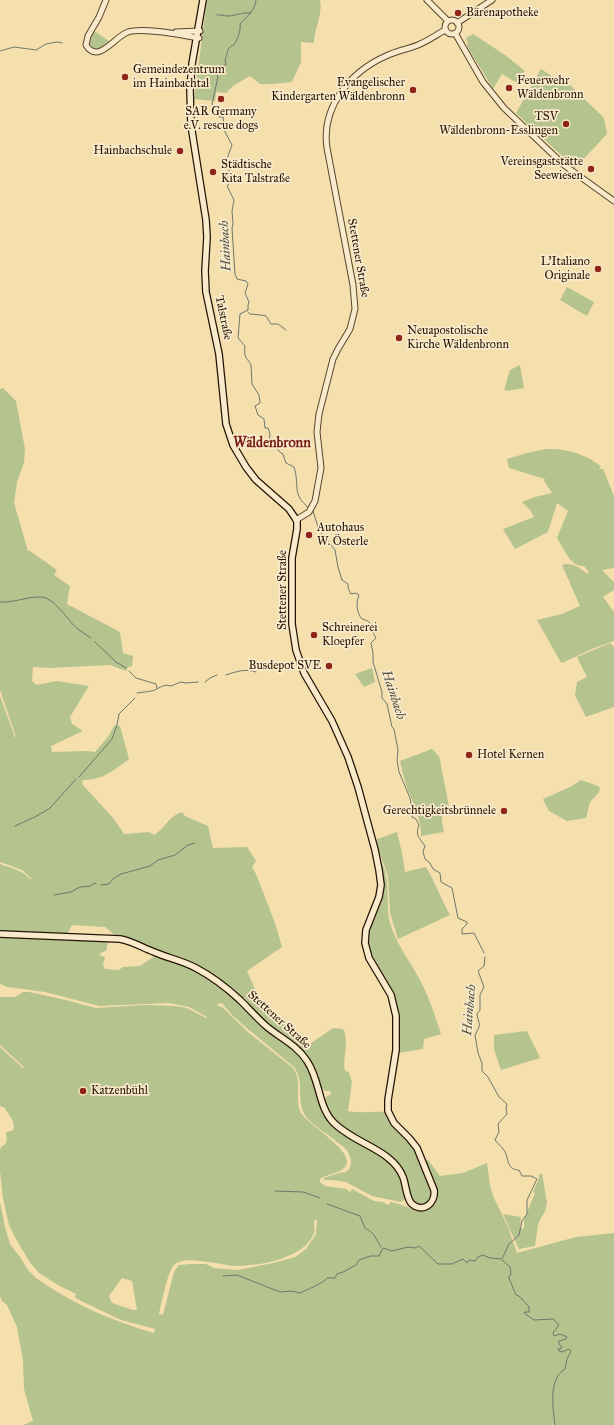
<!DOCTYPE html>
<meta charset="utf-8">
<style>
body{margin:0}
canvas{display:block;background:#f4dfad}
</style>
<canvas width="614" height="1425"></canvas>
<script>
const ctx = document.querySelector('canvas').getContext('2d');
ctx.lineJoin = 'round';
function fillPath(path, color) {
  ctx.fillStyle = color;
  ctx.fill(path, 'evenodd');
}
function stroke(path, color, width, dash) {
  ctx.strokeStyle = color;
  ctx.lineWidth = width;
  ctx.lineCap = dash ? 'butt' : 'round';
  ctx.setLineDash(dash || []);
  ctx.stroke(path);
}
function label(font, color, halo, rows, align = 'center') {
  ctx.font = font + ' "IM FELL Great Primer",serif';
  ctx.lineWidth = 3.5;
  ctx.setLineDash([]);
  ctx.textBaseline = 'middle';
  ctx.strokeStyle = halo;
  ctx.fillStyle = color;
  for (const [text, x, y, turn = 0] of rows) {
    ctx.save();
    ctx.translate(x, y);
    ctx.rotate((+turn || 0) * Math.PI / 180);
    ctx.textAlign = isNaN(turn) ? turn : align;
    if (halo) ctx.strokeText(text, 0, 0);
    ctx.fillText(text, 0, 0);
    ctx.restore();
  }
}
fillPath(new Path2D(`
 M207,0H320C323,15 314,29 314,43L301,42V62L292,82L272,84H260L250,76L233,86L226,93L216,92L215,101L194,99Z
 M94,31L109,41L99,49L92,48C87,42 90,36 94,31Z
 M473,34L505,55L525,71L517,83L502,74L493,89L467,46L468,44L466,38Z
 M541,69L564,84L570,85L604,118L607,134L575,168L516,113Z
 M567,287L594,302L587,316L560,300Z
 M520,365L524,388L506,391V389L504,390L510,370Z
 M3,388L16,401L25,449L24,463L17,482L14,503L28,551H30L57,570L54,575L70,586L67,604L120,632L123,653L133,656L132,666L128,667L126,671L110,665L49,668L33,667L32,681L37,685L56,681L89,686L70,717L72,724L83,731L51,746L52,752L87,751L95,752L107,738L115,725L120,726L129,759C116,769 101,781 83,780L82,784L114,819L124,834L149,832L154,835C166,827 168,817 182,812L185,816L208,826L213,848L247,847L256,861L252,867L256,874L275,923L282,947L247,971L259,998L266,1003L272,1012L310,1044L333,1028L343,1029C350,1042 342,1057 345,1071L349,1072L352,1082L348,1111C361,1114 373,1111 386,1112L391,1123L408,1141L417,1153L431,1193L430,1198L426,1203L418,1204C408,1198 409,1183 404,1174C401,1166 396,1160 389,1155C373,1143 320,1124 326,1097L331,1094L330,1091H325L322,1088L314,1068L298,1047L263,1020L249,1005L245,998H241L225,984L157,951L126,938L115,935L105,927L72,925L67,934L0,932V864C11,868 22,870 30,879H32L22,870L0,862V696L15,737H16L0,690V389Z
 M546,449C565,448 582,453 598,464L601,467L599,469H603L614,496V568L602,570L614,582V590L603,597L614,612V641L594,648L562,663L560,661L537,620L562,614L580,606L562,565C572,562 579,567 587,574L589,572L584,566C570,567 564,548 557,538L568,511L557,503L548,532L515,549L503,529L534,517L530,510L522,502L535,497L552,493L544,481L545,479L509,468L507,459L527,453Z
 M610,643L614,647V707L586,717L575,695L577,682L587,677L577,657Z
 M372,668L375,682L364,687L355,674Z
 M432,749L439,756L440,760L450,812L442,814V821L444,832L421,836C422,821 413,802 407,788C404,779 402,770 400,761Z
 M581,780L598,786L600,788L599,792L590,802L586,818L567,821L549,811L543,799L572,786Z
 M397,832L402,853L405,872L426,867C435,882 441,899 450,915L398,939L390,913L388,876L375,840Z
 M379,858C392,876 385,903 390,923C397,947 414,966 424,988C431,1003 436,1019 441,1034L424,1039L423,1049L398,1053C400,1024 400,1003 384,977C379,967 370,958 368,947C365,930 378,914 382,898C385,885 381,871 379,858Z
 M0,937L107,940L108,943L106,951L102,952L99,955L105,957L103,965L105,969L119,970L123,967L140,966L155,956L193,969L213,981L298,1054L312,1075L321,1105L341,1132L359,1144L383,1156L391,1163L400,1175L405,1197L404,1200L401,1202L372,1196L346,1182L333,1180H324V1178L342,1172L344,1173C355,1168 351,1155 345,1148C343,1146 339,1144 337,1142C328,1134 316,1128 308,1119C294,1104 306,1082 294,1067L243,1025L231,1014L222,1003L217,1004L218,1006L222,1007L249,1033L293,1068C303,1082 294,1099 301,1113C309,1126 358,1153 345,1167C339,1174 327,1174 320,1179V1182L325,1186L346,1189L350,1192L352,1189L374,1201L383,1202L388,1205L391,1202C400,1204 409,1208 418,1210C423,1211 428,1210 432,1207C443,1197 435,1185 431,1175C428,1171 427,1166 425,1161L428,1160L440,1176L463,1173L487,1163L490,1185L493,1196L508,1227L517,1253L576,1237L614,1233V1425H23L33,1421L24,1389L23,1361L17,1327L7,1305L2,1301L0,1296V1202L5,1227L10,1244L20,1257L28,1270L36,1278C71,1303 112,1321 154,1333L155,1329L121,1320L75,1298L76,1294L58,1285L39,1273L29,1261L15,1237L9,1225L3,1198L0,1171V1151L1,1147C8,1144 7,1139 6,1132L12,1131L14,1128L13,1121L4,1107H1L0,1105V1047L23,1068L24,1067L0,1045V997H15L23,992H29L66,1000L96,1008L144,1005L175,1006L187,1008L206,1018L207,1017L189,1007L169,1003L99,1006L45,992L8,987L0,984ZM316,1219L317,1220L316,1234L306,1249L295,1257L273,1263L238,1270L214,1268L206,1264H191L179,1265L174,1272L163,1315L159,1314C161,1305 168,1270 174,1265C185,1254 222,1266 236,1266C260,1266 305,1258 314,1233C315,1229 314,1225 314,1221ZM122,1278L132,1281L137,1310H133L112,1303L109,1296Z
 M527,1031L540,1058L501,1070L494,1049V1035Z
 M542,1173L547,1203L545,1211L538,1224L535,1246L519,1249L516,1243L503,1214L521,1217L520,1228L524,1229V1220L535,1193L533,1192L539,1178V1175Z`), '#b5c38e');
stroke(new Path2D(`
 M256,0C256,10 246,17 240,24C241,30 238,38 235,43C233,47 233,44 230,47C226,51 228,56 225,59L226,65L220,66L216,72L218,77L212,104L219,117H223L225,132L232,145L225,164L230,166V168L227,175L231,182L227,186L234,200L232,211L233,224L232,228L235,274L237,279L246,281L248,284L245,293L249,302L248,305V310L240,314L238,338L245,346C244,359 246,356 251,365L252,384L259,395L260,403L255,406L258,415L264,419L265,428H268L270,434L269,443L275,447L281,453L283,454L286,463L294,467C300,485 291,494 309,508
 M217,15C221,14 223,16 227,16C235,16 242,12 251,13
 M0,51L14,47L36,50L46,44L57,42L62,43
 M248,312L250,314L261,315L266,316L271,324H278L286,330
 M313,511L319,530L335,550L338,567L342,580L348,584V588L351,594L356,593L359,595C356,603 356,612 362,619C374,621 370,629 376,638L371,643L373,653V662L382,692V698L387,704L392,727L394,729L398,750L397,760L399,772L410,798L412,809V817L416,819L419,825C415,836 419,837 425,846L423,852L425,859L430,863L433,869L440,873L441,882L452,888L458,918L467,922V924L462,929V934L474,933L484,953
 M0,602C13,603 26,597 39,597C55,596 67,621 79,630C83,633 87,635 91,638
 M95,642L116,662L126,668
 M129,671L136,678L156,684L157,688
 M226,675C235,672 246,668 256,672
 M205,682L210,678L217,675
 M137,693C142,692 147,692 151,691C158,690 163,683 171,686L181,682L186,683L198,682
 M79,777L112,739L117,725L119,714L135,698
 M15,826L35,817L50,808L76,779
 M101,885L109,884L113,879L121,874L150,866L158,860L175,855L188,845L195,843
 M54,895L71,892L80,887L91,886L94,883L96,884
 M485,957L484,966L478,971L484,987L480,995V1010L477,1014C479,1027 482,1022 475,1035L478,1053L482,1063V1071L488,1077L499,1097L507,1104L506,1108L507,1114L498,1124L499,1132L495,1140C498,1144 501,1146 504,1150C509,1157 506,1170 519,1170L522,1176H531L537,1179L527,1200V1214L522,1221L519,1235L509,1244L502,1259
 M275,1191L303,1192L320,1198
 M327,1204L360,1216L365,1228C376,1234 375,1238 381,1247
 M502,1260L510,1267L511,1275L509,1276V1278L516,1295L519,1296L529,1307V1312H525L524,1313L534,1320L553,1319L559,1325L553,1333L554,1336L560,1334L567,1337L566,1339L559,1341V1344L562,1347V1348L558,1349L559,1351L562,1352L569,1349L571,1351L567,1359L565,1369C548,1379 553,1408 555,1425
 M223,1276L237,1275L280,1292L292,1291L300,1293C306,1290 324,1283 327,1278H335L337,1274L343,1272L356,1265L359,1260L370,1256H379L383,1248L392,1251L408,1247L415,1248L419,1246L438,1264H452L463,1259L467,1263L469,1260L475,1261L478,1257L483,1255L490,1258L501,1259`), '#6d786c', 1);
const tertiary = new Path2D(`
 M106,0L99,17L88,36L86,45C98,65 115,36 128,32C143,27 182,35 199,38
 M427,0L448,21
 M445 27a7 7 0 1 1 14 0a7 7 0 1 1-14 0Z
 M457,23L492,0
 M176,32L200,31
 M455,33L483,82L504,108L564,165L614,201
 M296,520L309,512L315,501L321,468L317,432L319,414L333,359L338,349L350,329L355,309L353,285L327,148C321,107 350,72 386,56C396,51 408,49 418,45C428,41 436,35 445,30`);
const secondary = new Path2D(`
 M0,934L120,939C132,941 143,948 154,952C168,958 183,961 196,968C213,977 227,988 240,1000C249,1009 257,1018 266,1026C280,1038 297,1045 307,1061C320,1080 318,1106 333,1122C354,1144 392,1149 403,1177C406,1185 406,1196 411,1203C422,1214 436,1204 434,1190L417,1148L409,1138L394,1123L388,1111V1100L396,1050V1016L391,995L369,958L365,943L366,930L379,897L381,885L379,870L375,850L358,787L348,757L332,721L304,673L296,650L292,624V558L297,529V521L289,509L256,480L246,467L233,445L226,424L219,354L206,292L205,271L207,237L206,220L191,125L190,90L192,64L203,0`);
stroke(tertiary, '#58462e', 7);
stroke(secondary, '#241304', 8);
stroke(tertiary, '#f8eaca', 5);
stroke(secondary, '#f8eaca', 5.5);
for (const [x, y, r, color] of [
 [458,13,4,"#8f2418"],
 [125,77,4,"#8f2418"],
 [509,88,4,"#8f2418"],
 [413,90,4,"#8f2418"],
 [221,99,4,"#8f2418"],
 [566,124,4,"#8f2418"],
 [180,151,4,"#8f2418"],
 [591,169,4,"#8f2418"],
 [213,172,4,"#8f2418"],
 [598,269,4,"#8f2418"],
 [399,338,4,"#8f2418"],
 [309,535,4,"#8f2418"],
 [314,635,4,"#8f2418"],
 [329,666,4,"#8f2418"],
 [469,755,4,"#8f2418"],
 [504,811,4,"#8f2418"],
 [83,1091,4,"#8f2418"]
]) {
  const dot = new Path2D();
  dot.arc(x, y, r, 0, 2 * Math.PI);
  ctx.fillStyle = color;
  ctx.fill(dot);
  stroke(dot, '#f8eaca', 1.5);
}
label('12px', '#241304', '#f8eaca', [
 ["Bärenapotheke",466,13],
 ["Gemeindezentrum",133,70],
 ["im Hainbachtal",133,84],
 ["Feuerwehr",517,81],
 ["Wäldenbronn",517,95],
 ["Evangelischer",405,83,"right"],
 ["Kindergarten Wäldenbronn",405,97,"right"],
 ["SAR Germany",221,112,"center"],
 ["e.V. rescue dogs",221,126,"center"],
 ["TSV",558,117,"right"],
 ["Wäldenbronn-Esslingen",558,131,"right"],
 ["Hainbachschule",172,151,"right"],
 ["Vereinsgaststätte",583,162,"right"],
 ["Seewiesen",583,176,"right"],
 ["Städtische",221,165],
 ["Kita Talstraße",221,179],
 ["L'Italiano",590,262,"right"],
 ["Originale",590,276,"right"],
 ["Neuapostolische",407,331],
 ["Kirche Wäldenbronn",407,345],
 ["Autohaus",317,528],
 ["W. Österle",317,542],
 ["Schreinerei",322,628],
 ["Kloepfer",322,642],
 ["Busdepot SVE",321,666,"right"],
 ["Hotel Kernen",477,755],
 ["Gerechtigkeitsbrünnele",496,811,"right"],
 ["Katzenbühl",91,1091]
], 'left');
label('12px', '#241304', '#f8eaca', [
 ["Stettener Straße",358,258,80],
 ["Talstraße",223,318,78],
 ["Stettener Straße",283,590,-90],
 ["Stettener Straße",279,1020,42]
]);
label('italic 13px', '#4e4e41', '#f8eaca', [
 ["Hainbach",226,246,-93],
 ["Hainbach",393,695,72],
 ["Hainbach",470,1010,-85]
]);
label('bold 14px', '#7a1f14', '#f8eaca', [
 ["Wäldenbronn",272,444]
]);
</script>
